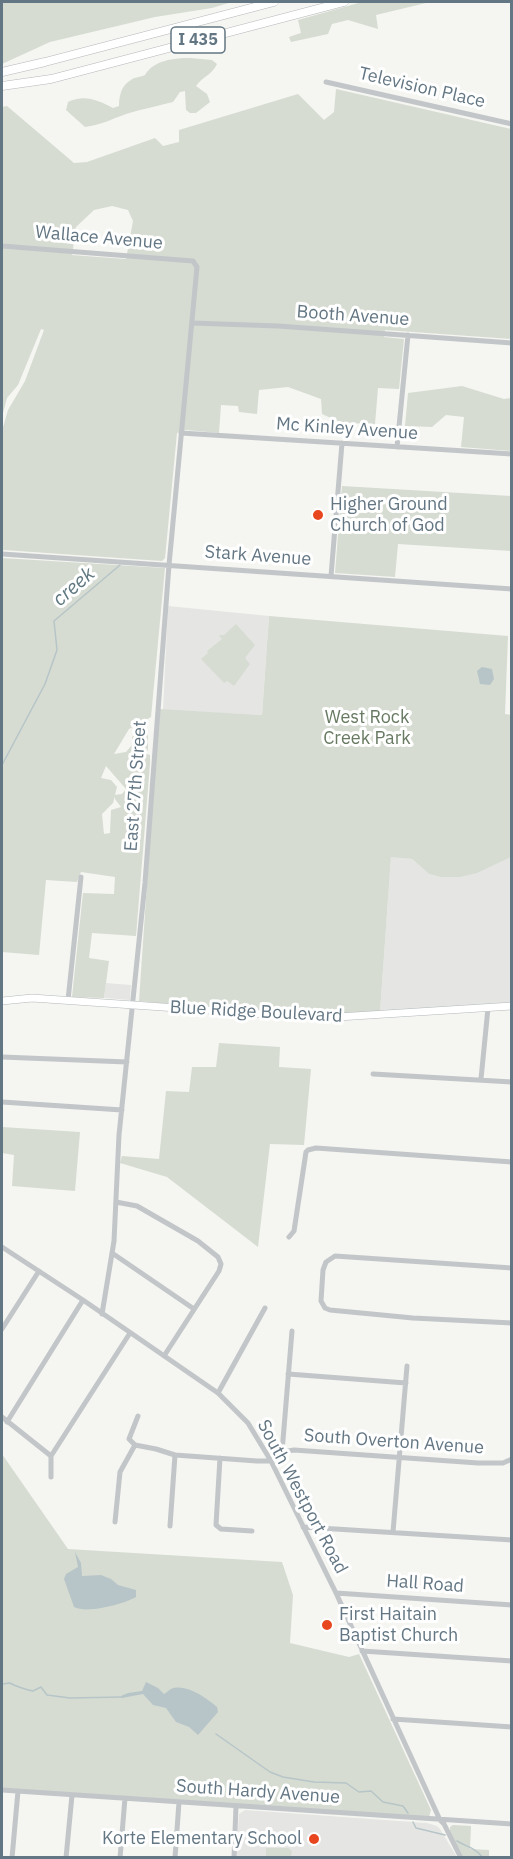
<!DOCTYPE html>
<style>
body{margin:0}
#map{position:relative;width:513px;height:1859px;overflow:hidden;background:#f5f5f1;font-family:"IBM Plex Sans",sans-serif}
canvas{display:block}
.frame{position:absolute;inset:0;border:3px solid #637683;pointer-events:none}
</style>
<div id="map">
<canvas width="513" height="1859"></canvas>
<div class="frame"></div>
</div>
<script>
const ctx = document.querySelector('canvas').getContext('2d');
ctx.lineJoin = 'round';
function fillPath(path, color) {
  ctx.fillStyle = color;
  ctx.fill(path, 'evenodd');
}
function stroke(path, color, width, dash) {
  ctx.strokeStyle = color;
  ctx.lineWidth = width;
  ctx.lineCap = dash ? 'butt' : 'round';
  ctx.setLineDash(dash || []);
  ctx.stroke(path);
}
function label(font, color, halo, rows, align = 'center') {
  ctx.font = font + ' "IBM Plex Sans",sans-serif';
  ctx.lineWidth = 6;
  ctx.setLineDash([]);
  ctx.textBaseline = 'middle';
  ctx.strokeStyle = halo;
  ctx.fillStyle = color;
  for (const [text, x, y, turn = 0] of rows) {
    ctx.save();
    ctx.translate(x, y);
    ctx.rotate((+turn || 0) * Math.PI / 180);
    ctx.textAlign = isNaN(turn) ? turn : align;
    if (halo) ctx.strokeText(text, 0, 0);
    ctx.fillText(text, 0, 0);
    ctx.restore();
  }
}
fillPath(new Path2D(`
 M168,606L269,616L262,715L163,710Z
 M391,856L412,859L429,874L440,877H460L511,857V1004L380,1012Z
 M106,983L131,985L130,1000L104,998Z
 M245,1810L427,1823L437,1826L440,1829L457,1857H236L239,1814Z`), '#e5e6e4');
fillPath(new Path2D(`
 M2,2H232L212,8L155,17L50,42L2,64Z
 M362,2H430L376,15L378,29L348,20L332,24L328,34L291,42L289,37L301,33L298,20Z
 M190,58L212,60L217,64C212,75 202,77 196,86L207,94L210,102L196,113H190L186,110L185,91L180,92L173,102C158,106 142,109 126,114C112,119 101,125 85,127L66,110L68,102C84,94 98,100 113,108L119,106C119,97 121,85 131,80C134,77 141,77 145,75C154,60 174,58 190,58Z
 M336,89L511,129V339L385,330L384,337L404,339L399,389L378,388L375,424L342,423L322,414L321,399L288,387L259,390L257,414L239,412L238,406L221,405L219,433L186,430L177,433L165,558L162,561L4,550L2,552V431L8,410L25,381L44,330L41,329L18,385L7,398L2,417V107L7,106L74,163L87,162L155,138L163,146L179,142V130L298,94L324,120L334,112ZM112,206L128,210L133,221L126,259L72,255L76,227L94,210Z
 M462,386L504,399L511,398V451L461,447L464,417L446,415L432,427L405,426L408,393Z
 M342,486L511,496V551L398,544L395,577L335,573Z
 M2,558L165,568L151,717L129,729L114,754L126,752L132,745V737L144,728L148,731V750L144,753L150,755V764L136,936L92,933L89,958L109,961L104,998L72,997L83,893L114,894L115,877L81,872L77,882L46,880L39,955L2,952ZM106,766L126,789L122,794L115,795L117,787L111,780L101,778ZM115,796V799L121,807L111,810L110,833L104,834L102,814L113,803Z
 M269,616L508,636L505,714L512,715L511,857L477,873L460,877H440L429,874L412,859L391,857L380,1012L311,1014L310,1018L139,1001L159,709L262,715Z
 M236,624L255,645L245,658L250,664L234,686L227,681L224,683L201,659L208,653L207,651L222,639L219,636L221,635H224Z
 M219,1043L280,1047L279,1067L311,1069L304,1145L270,1144L258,1247L167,1177L120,1163L122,1156L159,1159L166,1091L189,1092L192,1067H216Z
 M2,1127L80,1132L75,1191L12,1186L14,1155L2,1153Z
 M2,1454L68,1549L282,1562L293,1595L290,1643L349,1657L359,1654L431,1810L429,1817L2,1788Z
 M453,1825L471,1826L470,1849L489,1850V1857H463L450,1833V1827Z
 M266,1848H288L292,1851L291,1857H266Z`), '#d6dcd2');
fillPath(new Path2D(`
 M482,667L492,669L494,679L490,685L480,684L477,671Z
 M75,1552L81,1563L82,1576L101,1575L111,1579L118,1585L136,1590V1597C124,1604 87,1614 74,1607L64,1579L66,1574L78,1567Z
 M146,1682L158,1688L164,1694C166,1693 169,1690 171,1689C186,1683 206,1698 217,1707L218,1712L198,1735L189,1727L176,1722L166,1708L153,1705L143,1694L122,1698L121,1696L128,1693L142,1691Z`), '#b7c5c8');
stroke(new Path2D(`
 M2,765L45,684L57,650L54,621L120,565
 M2,1684L10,1683C15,1686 27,1690 33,1691L41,1687L47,1695L70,1698L123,1697
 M216,1734L270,1772L283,1777L314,1782L346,1783L359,1792L371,1791L383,1802L403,1806L408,1813
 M413,1822L416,1828L445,1835
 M457,1841C467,1847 476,1848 483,1858`), '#b7c5c8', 1.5);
const major = new Path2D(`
 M2,1001L32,998L322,1018L512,1006`);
const highway = new Path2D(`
 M2,72L45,62L274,2
 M2,86L51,79L74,73L344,2`);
stroke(major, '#b3b8bb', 8);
stroke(highway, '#b5b8bb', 9);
stroke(new Path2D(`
 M326,82L512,124
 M2,246L193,261L197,267L169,565L145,883L119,1135L114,1241L102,1314
 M192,323L278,326L512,343
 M181,433L512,454
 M397,447L408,335
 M2,554L512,589
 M331,576L342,443
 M68,1000L81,877
 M2,1057L127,1062
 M373,1074L512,1082
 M481,1079L488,1008
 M2,1102L122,1110
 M116,1202L137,1206L198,1241L218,1257L221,1264L219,1271L164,1356
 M289,1237L294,1231L306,1152L308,1150L316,1148L512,1162
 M2,1247L83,1300L218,1393L248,1423L271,1461L336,1593L440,1820L444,1824L461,1858
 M112,1253L194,1309
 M512,1268L335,1256L326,1262L323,1270L321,1301L325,1308L330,1310L413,1318L512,1323
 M2,1329L39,1271
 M288,1374L406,1383
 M218,1393L265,1308
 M2,1417L51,1456
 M7,1422L83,1300
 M135,1445L156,1449L175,1455L257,1461H271L282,1452L294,1450L478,1463H503L512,1459
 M135,1445L129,1439L138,1416
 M282,1452L292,1331
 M220,1458L216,1525L221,1529L252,1531
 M51,1477V1456L130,1333
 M115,1522L120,1472L135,1445
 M170,1526L175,1455
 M303,1527L512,1540
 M393,1532L407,1366
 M336,1593L512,1605
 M362,1651L512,1661
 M393,1719L512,1727
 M2,1790L512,1824
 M12,1858L18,1791
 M66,1858L72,1795
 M120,1858L125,1798
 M175,1858L179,1802
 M234,1858L236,1806`), '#c2c6c9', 5);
stroke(major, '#fff', 7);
stroke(highway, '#fff', 8);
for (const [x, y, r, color] of [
 [318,515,6,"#e7461f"],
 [327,1625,6,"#e7461f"],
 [314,1839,6,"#e7461f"]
]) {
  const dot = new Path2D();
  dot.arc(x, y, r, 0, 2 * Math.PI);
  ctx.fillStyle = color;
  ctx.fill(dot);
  stroke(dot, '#fff', 2);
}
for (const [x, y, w] of [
 [198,40,54]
]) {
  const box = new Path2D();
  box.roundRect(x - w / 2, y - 13, w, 26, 4.5);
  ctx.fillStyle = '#fff';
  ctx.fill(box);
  stroke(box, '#637683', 1.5);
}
label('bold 16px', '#637683', null, [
 ["I 435",198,40]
]);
label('18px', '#637683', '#fff', [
 ["Television Place",422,88,13],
 ["Wallace Avenue",99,238,5],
 ["Booth Avenue",353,316,4],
 ["Mc Kinley Avenue",347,429,4],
 ["Stark Avenue",258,556,4],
 ["East 27th Street",136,786,-86],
 ["Blue Ridge Boulevard",256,1012,3],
 ["South Overton Avenue",394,1442,4],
 ["South Westport Road",302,1497,62],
 ["Hall Road",425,1584,4],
 ["South Hardy Avenue",258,1792,4]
]);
label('18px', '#637683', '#fff', [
 ["Higher Ground",330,505],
 ["Church of God",330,526],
 ["First Haitain",339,1615],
 ["Baptist Church",339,1636],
 ["Korte Elementary School",302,1839,"right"]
], 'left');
label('18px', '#687a62', '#fff', [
 ["West Rock",367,718],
 ["Creek Park",367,739]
]);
label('italic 20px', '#5f7880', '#fff', [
 ["creek",74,587,-41]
]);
</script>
